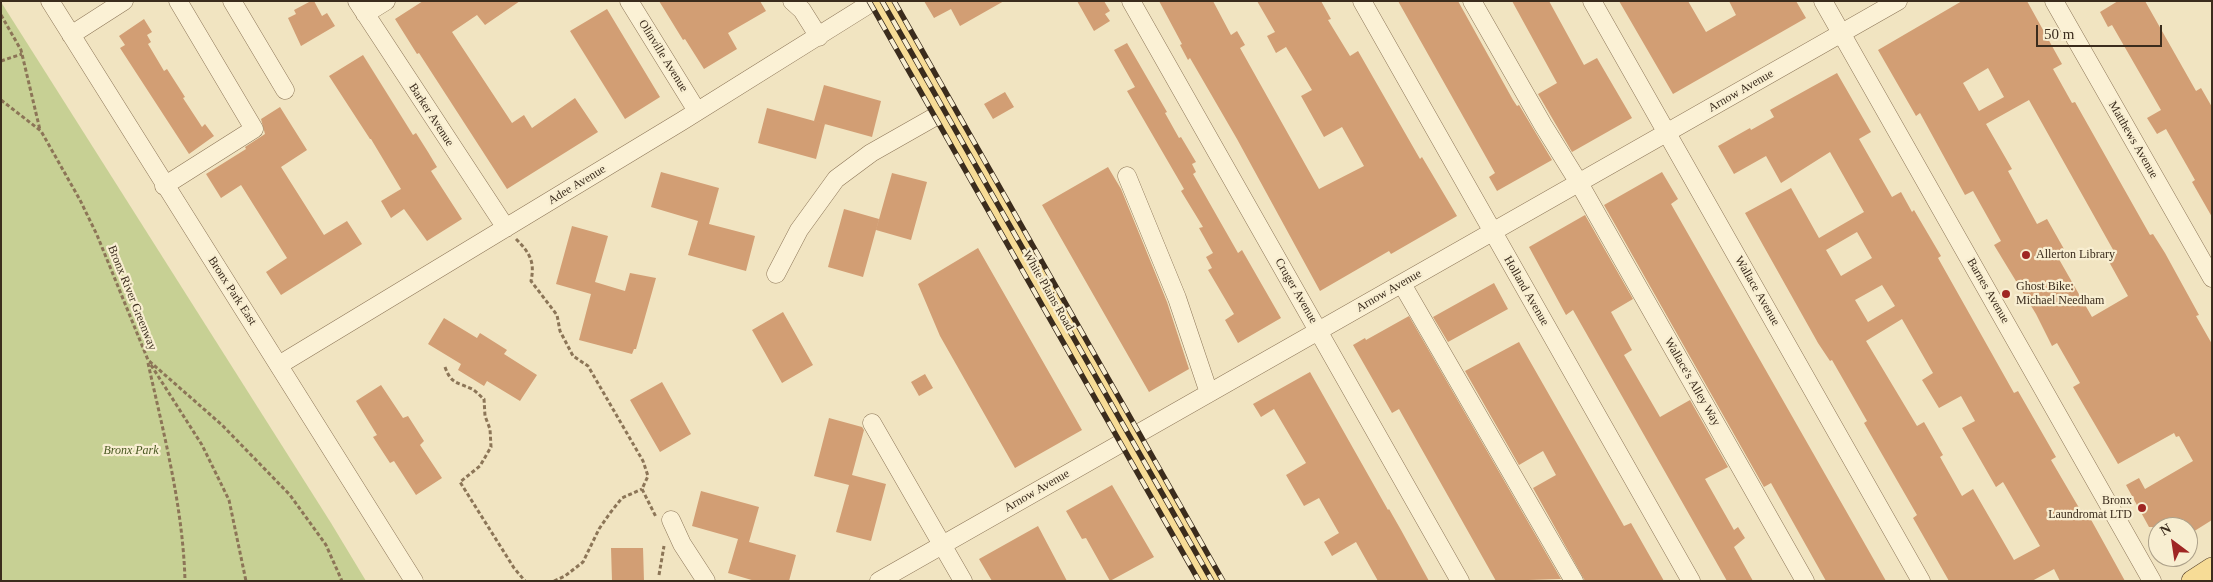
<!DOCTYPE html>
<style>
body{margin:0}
#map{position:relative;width:2213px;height:582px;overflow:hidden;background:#f1e4c1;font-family:Georgia,serif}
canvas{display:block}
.frame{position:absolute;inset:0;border:2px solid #3b2c1d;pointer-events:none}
.north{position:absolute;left:2148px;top:517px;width:50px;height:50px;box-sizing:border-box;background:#f8eed1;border:1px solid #aca089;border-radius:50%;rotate:329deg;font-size:14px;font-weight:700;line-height:20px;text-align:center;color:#3b2c1d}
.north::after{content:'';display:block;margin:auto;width:18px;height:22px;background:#9f2623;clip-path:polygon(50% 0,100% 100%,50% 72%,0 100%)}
.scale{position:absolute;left:2036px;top:25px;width:126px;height:22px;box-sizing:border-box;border:2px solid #3b2c1d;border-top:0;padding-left:6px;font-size:15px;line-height:18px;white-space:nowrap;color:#3b2c1d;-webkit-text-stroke:4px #f8eed1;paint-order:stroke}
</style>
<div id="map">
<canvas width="2213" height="582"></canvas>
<div class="frame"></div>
<div class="north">N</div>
<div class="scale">50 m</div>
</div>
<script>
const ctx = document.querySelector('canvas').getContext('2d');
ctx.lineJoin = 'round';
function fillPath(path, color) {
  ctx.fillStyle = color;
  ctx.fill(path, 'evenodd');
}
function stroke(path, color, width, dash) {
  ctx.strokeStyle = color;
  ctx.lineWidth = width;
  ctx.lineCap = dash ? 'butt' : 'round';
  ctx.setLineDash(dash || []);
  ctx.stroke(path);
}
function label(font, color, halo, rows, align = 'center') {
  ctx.font = font + ' Georgia,serif';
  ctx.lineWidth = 4.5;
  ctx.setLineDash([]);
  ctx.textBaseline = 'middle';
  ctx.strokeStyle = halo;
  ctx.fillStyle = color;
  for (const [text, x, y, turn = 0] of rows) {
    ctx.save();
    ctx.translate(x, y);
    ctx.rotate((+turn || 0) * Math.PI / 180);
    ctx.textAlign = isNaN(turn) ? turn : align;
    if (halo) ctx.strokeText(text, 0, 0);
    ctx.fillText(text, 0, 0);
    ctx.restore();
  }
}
fillPath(new Path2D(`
 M1,2L331,523L366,581H1Z`), '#c7d094');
fillPath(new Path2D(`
 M311,1H314L322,16L327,13L335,26L301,46L288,18L296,14L294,10Z
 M423,1H520L485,25L477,15L452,32L512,123L524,115L532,128L575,98L598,132L507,189L419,53L417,54L395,19Z
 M659,1H760L766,11L728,33L737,49L704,69L685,39L683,40Z
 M924,1H1004L960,26L951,9L934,18Z
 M1077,1H1104L1110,11L1105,14L1110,21L1094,31Z
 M1159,1H1213L1231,35L1237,31L1245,45L1240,48L1319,189L1364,166L1342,127L1324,137L1301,96L1312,90L1286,47L1276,53L1267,36L1275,32L1257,1H1321L1331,19L1328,20L1350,56L1358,51L1420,159L1422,157L1457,216L1391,254L1389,251L1320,291L1237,139L1190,58L1188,60L1180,45L1182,44Z
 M1398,1H1458L1513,100L1517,106L1519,105L1552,160L1497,191L1489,177L1495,173Z
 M1512,1H1549L1584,65L1597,58L1632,118L1572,152L1538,94L1557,83Z
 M1619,1H1688L1706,32L1736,15L1729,1H1796L1806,18L1673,94Z
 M1962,1H2027L2062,64L2053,69L2072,103L2075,102L2150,235L2153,234L2165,253L2199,315L2196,316L2212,344V520L2188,535V527H2149L2126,485L2139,478L2145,489L2193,461L2179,436L2176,437L2174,433L2118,464L2073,387L2080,383L2057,343L2052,346L2036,314L1994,245L2001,241L1973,191L1965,195L1920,113L1916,116L1878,50ZM1988,68L2004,97L1979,111L1963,83ZM2029,100L2116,255L2108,260L2128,296L2092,317L2056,254L2064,249L2047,219L2037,224L2008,171L2012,169L1986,124Z
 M2118,1H2145L2196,91L2201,88L2212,107V217L2192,182L2195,180L2166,129L2157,134L2147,118L2161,110L2112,25L2108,27L2100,12Z
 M607,9L660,97L625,119L570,31Z
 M144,19L152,32L147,35L151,42L148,44L164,71L167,69L185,97L183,98L202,127L205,124L214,136L189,154L120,48L125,45L119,36Z
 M1127,43L1167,112L1165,113L1179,138L1181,137L1196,162L1192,164L1196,172L1193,174L1238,253L1242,250L1281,318L1238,343L1225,320L1234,314L1208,270L1212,268L1206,257L1213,253L1199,228L1203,227L1181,191L1184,189L1127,91L1135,87L1114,50Z
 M363,55L413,135L416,133L428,152L437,167L431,171L462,219L427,241L404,209L391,218L381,201L401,189L371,139H370L329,76Z
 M1837,73L1871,132L1859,139L1892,197L1901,192L1912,212L1914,210L1941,256L1938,258L2014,393L2018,391L2056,457L2051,460L2085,518L2089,516L2125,581H2060L2054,569L2032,581H1949L1913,518L1917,515L1864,423L1867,421L1832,360L1830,361L1818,343L1745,213L1791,188L1819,238L1864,212L1830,152L1781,183L1766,156L1734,174L1718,146L1750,128L1751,130L1774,117L1770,110ZM1857,232L1872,258L1841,276L1826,250ZM1882,285L1895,306L1868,322L1855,300ZM1902,319L1933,373L1922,380L1939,408L1961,396L1975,421L1962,428L1996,487L2003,482L2040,546L2014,560L1973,489L1962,496L1940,457L1943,455L1924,422L1917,426L1866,341Z
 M824,85L881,101L872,137L814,121Z
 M1005,92L1014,107L993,119L984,104Z
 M280,107L307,150L281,167L324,235L347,221L362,244L281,295L266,272L287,258L241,185L221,198L206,174L246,149L245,147L265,134L261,119Z
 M767,108L825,124L816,159L758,143Z
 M1108,167L1121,189L1167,302L1189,369L1149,392L1042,205Z
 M661,172L719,188L709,224L755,236L746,271L688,255L698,221L651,207Z
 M1662,172L1678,199L1671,204L1886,581H1826L1771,483L1764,487L1604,205Z
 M892,173L927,182L911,240L876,230Z
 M844,209L879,219L863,277L828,267Z
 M1585,215L1633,299L1611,312L1632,350L1624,355L1631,367L1660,417L1690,400L1728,467L1705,479L1734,530L1738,527L1745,538L1734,547L1753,581H1727L1573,310L1566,315L1529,247Z
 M572,226L608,236L595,282L625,291L630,273L656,278L636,349H634L632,354L579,340L591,294L556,284Z
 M978,248L1082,430L1015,468L940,336L918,284Z
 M1494,283L1508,309L1448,342L1433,317Z
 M783,312L813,365L782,383L752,330Z
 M1409,316L1561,579L1496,581L1399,409L1392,413L1353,345L1365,338L1366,340Z
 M444,318L477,338L480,333L507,350L504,354L537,375L520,401L487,381L484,386L458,370L461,364L428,344Z
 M1519,342L1624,526L1631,523L1664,581H1585L1533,488L1556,475L1543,451L1519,465L1465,371Z
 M1310,372L1388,510L1389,509L1401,530L1429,581H1378L1356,542L1332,556L1324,542L1339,533L1319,498L1304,506L1286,475L1306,463L1274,409L1261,417L1253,404Z
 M925,374L933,388L919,396L911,382Z
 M662,382L691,434L660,452L630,400Z
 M381,385L403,418L408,416L424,441L420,445L442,478L416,495L394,461L390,463L373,437L377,435L356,401Z
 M829,418L862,427L864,430L852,475L886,484L871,541L836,532L849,485L814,476Z
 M1112,485L1154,557L1110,581L1086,538L1082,539L1066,511Z
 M701,491L759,507L749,542L796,555L789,581H755L728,573L738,539L692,526Z
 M1038,526L1067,581H992L979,559Z
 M611,548H643L644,581H612Z`), '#d29e74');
const minor = new Path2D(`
 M50,1L414,581
 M232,1L285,90
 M357,1L506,228
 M629,1L697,111
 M792,1L802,10L819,37
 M1131,1L1460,581
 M1362,1L1691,581
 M1472,1L1543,125L1579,183L1805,581
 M1592,1L1921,581
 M1823,1L2152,581
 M2054,1L2212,278
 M365,14L386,1
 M71,35L124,1
 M1127,176L1177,298L1209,393
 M164,186L254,129L178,1
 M776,274L799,230L836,179L871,153L945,111
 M1402,284L1574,581
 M279,365L682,121L874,1
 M872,423L963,581
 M671,520L682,544L706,581
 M879,581L1898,1`);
const major = new Path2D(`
 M882,1L1212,581
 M2192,581L2212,568`);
stroke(minor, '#8c7557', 19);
stroke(major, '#59432c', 22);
stroke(new Path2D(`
 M1,15L21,50L40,130
 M1,61L22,54
 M1,100L41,131L80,200L97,235L148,360L222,425L290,495L326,545L342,581
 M516,239C530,253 535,262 531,281L557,315L560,331L573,356L588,366L643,461L648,476L642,489L656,517
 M148,363C164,435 183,507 185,581
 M151,365L202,445L229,500L246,581
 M445,367C451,384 457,382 472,389C476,391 480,396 484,399L485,416L490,429L491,447L480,466L460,482L514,568L525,581
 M659,575L664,546
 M554,581L565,576L583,562L599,529L610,513L622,498L642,489`), '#8c7557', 3, [4, 2.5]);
stroke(minor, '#fbf1d5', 18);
stroke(major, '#f7dc96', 21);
const rail = new Path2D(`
 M869,1L1199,581
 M882,1L1212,581
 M894,1L1223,581`);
stroke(rail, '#3b2c1d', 5.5);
stroke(rail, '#f8eed1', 4, [11]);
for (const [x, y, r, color] of [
 [2026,255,5,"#9f2623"],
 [2006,294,5,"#9f2623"],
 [2142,508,5,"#9f2623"]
]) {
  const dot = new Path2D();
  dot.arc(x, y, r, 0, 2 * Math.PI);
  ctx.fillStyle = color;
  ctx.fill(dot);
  stroke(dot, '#f8eed1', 2);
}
label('12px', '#3b2c1d', '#f8eed1', [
 ["Olinville Avenue",663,56,58],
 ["Arnow Avenue",1741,91,-30],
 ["Barker Avenue",431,115,57],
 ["Matthews Avenue",2133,140,60],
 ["Adee Avenue",577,185,-31],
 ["Bronx Park East",232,291,57],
 ["White Plains Road",1048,291,60],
 ["Cruger Avenue",1296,291,60],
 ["Arnow Avenue",1389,291,-30],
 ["Holland Avenue",1526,291,60],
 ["Wallace Avenue",1757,291,60],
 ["Barnes Avenue",1988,291,60],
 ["Bronx River Greenway",132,298,68],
 ["Wallace's Alley Way",1692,382,60],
 ["Arnow Avenue",1037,491,-30]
]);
label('12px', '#3b2c1d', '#f8eed1', [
 ["Allerton Library",2036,255],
 ["Ghost Bike:",2016,287],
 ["Michael Needham",2016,301],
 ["Bronx",2132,501,"right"],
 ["Laundromat LTD",2132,515,"right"]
], 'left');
label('italic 12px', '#495822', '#f8eed1', [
 ["Bronx Park",131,451]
]);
</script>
